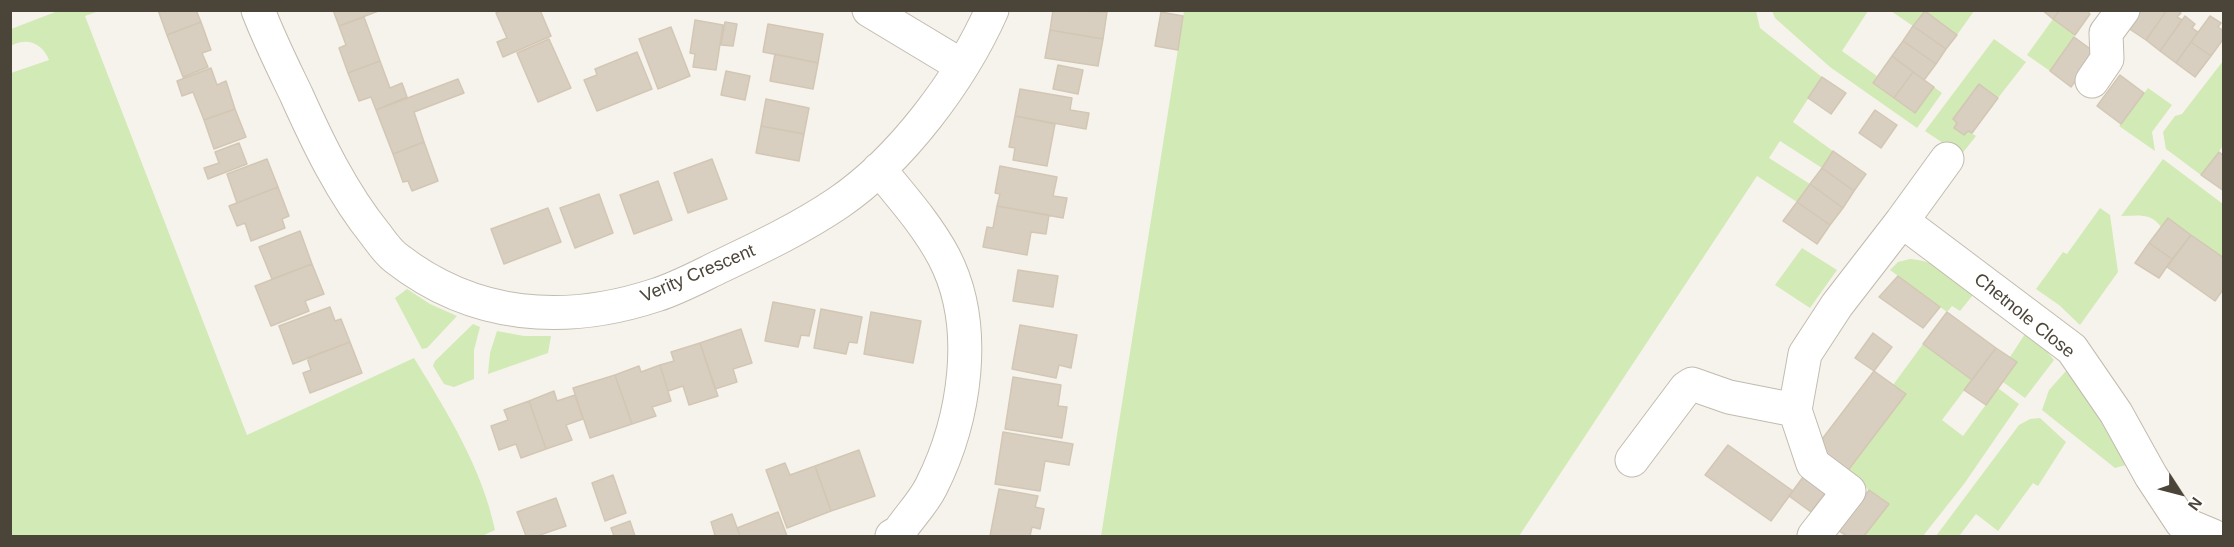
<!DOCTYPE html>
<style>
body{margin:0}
#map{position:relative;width:2234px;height:547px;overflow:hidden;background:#f6f3ec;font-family:Helvetica,sans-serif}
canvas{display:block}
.frame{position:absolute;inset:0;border:12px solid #4b4439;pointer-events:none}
.north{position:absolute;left:2150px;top:463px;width:60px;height:60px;-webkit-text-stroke:4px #fff;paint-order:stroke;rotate:126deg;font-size:16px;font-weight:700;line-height:24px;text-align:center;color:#4b4439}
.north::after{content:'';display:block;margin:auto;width:21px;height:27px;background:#4b4439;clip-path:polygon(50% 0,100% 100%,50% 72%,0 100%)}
</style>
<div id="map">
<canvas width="2234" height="547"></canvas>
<div class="frame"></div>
<div class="north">N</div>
</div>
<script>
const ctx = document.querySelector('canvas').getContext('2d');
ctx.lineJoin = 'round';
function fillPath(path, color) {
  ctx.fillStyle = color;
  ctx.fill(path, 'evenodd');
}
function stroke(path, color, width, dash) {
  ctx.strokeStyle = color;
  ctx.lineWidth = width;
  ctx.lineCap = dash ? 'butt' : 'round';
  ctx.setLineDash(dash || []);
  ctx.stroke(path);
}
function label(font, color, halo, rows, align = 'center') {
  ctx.font = font + ' Helvetica,sans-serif';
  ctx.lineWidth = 6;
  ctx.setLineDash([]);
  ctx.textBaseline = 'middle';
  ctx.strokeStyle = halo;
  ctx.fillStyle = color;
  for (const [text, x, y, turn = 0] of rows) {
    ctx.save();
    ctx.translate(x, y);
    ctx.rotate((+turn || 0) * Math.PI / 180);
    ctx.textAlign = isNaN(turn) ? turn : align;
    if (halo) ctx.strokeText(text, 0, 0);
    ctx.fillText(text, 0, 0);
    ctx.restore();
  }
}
fillPath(new Path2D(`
 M58,11H99L85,16L247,435L414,358C447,412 482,468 495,530L482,536H11V73L49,60C42,43 27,37 11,46V29Z
 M1184,11H1756L1760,28L1822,77L1793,122L1833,151L1822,168L1780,141L1769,158L1810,184L1797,202L1757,176L1519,536H1101Z
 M1772,11H1868L1842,51L1877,76L1873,83L1915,113L1934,87L1942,93L1917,128L1830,67L1775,18Z
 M1891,11H1974L1957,35L1925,11L1913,26Z
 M2053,19L2075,35L2050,71L2027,55Z
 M1994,39L2026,62L1998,98L1979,84L1953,119L1957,123L1954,128L1964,135L1968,131L1976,136L1961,155L1925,131Z
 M2223,61V146L2201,175L2166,149L2163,132L2175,116L2182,114Z
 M2148,88L2172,105L2152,132L2155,151L2119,126Z
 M2163,159L2223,204V258L2168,218L2161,227C2151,212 2136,216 2121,216Z
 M2100,208L2110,215L2118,272L2080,325L2059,305L2036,289L2063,252L2067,254Z
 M1802,248L1837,270L1810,308L1775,285Z
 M1910,259C1937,260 1953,279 1973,295L1960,311L1952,306L1947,312L1890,270L1898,262Z
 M407,289L430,304L457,316L427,348L422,349L395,298Z
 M473,324L480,327L474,350V379L454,387L444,384L433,366L435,361Z
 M497,331L524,336H551L548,353L488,374L490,353Z
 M2025,334L2043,347L2054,360L2025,398L2003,382L2017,362L2010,357Z
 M1923,344L1972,380L1942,420L1963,436L1998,388L2019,404L1964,484L1923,536H1864L1888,504L1846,473L1893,410V385Z
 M2066,371C2090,401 2109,431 2126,465L2115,468L2042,410L2049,390Z
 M2040,418L2066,442L2038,486L2033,483L1998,531L1976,514L1959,536H1936L2019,425L2030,419Z`), '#d2eab5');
const building = new Path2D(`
 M158,10H196L201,22L167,35Z
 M333,10H381L339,26Z
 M502,10H540L551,36L503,57L497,42L507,38L496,13Z
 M1053,10L1107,12L1103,39L1050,30Z
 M2042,10H2060L2053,19Z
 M2060,10H2086L2090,14L2075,35L2053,19Z
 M2141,10H2167L2146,40L2128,28Z
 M2167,10H2177L2181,13L2177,17L2182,20L2160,51L2146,40Z
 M1925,11L1957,35L1946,49L1913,26Z
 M1161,12L1183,16L1178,50L1155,46Z
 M2185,16L2195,24L2192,28L2198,32L2176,63L2160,51Z
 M2210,16L2221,23L2218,27L2224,31V38L2211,56L2191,42Z
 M364,17L380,61L348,73L339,48L346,45L339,26Z
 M695,20L723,25L716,70L693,67L695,54L690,53Z
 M201,22L211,50L202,53L208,67L183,77L167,35Z
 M725,22L737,24L733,46L721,45Z
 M768,24L823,34L818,63L763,52Z
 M1913,26L1946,49L1936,64L1903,41Z
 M671,27L690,76L658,89L639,39Z
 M1050,30L1103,39L1098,66L1045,58Z
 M2074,37L2096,53L2071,87L2050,71Z
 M549,39L571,88L538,102L517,53Z
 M1903,41L1936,64L1924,80L1892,56Z
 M2191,42L2211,56L2195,77L2176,63Z
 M637,52L652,89L597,111L584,80L597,75L595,69Z
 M775,54L818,63L813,89L770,81Z
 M1892,56L1913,72L1894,98L1873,83Z
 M380,61L390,88L402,83L407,97L376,110L371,97L359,101L348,73Z
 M1058,65L1083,70L1078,94L1053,89Z
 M211,68L217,85L226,81L235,109L204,120L193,92L182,96L177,81Z
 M726,71L750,76L745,100L721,95Z
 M1913,72L1934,87L1915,113L1894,98Z
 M2120,75L2144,93L2121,124L2097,106Z
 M1822,77L1846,93L1831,114L1808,98Z
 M458,79L464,93L414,112L424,142L393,154L376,110Z
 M1979,84L1998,98L1972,133L1968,131L1964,135L1954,128L1957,123L1953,119Z
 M1020,89L1072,98L1070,110L1089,113L1086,129L1015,116Z
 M766,99L809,108L804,134L761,126Z
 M235,109L246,137L214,149L204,120Z
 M1875,110L1897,125L1881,148L1859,133Z
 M1015,116L1055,124L1047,166L1013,160L1015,148L1009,147Z
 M761,126L804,134L799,161L756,153Z
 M424,142L438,181L412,191L408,181L403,182L393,154Z
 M239,143L247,164L208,179L204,168L219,163L215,152Z
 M1833,151L1866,174L1854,191L1822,168Z
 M2219,152L2224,156V191L2201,175Z
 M267,159L278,187L237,203L227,174Z
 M712,159L727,199L688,213L674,173Z
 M1000,166L1057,177L1053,196L1067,198L1063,218L997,206L1000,194L995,193Z
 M1822,168L1854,191L1843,208L1810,184Z
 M658,181L672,220L634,234L620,195Z
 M1810,184L1843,208L1830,225L1797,202Z
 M278,187L289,216L282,219L285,228L251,241L245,223L237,226L229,206Z
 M599,194L613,233L575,248L560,208Z
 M1797,202L1830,225L1817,244L1783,221Z
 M997,206L1049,215L1046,234L1031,232L1027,255L983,247L987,227L993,228Z
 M548,208L561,242L504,264L491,229Z
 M2168,218L2191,235L2172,259L2149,243Z
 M300,231L312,264L272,279L259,247Z
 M2191,235L2224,258V288L2215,301L2167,267Z
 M2149,243L2172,259L2159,278L2135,263Z
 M312,264L324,294L305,301L309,311L271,326L255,286Z
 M1018,270L1058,276L1053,307L1013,301Z
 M1898,276L1940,307L1923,328L1879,297Z
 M773,302L815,310L809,336L801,335L798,347L765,341Z
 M330,307L335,321L341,319L350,342L293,364L279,326Z
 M821,309L862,317L857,343L849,342L846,354L814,348Z
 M871,312L921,321L913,363L864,354Z
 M1947,312L1996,348L1972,380L1923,344Z
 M1020,325L1077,335L1071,368L1059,365L1056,378L1012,369Z
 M741,329L752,363L733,369L737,382L715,389L700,343Z
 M1873,333L1892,347L1874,371L1855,358Z
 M350,342L362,373L310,393L303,373L311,370L307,358Z
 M700,343L718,396L689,405L683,386L668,391L660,365L674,361L671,352Z
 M1996,348L2017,362L1986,405L1964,390Z
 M660,365L671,401L652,407L656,416L632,424L615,375L639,366L641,372Z
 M1874,371L1906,394L1846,473L1813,451Z
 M615,375L632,424L590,438L573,388Z
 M1013,377L1061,385L1058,406L1067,407L1062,438L1005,429Z
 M554,391L557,401L575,395L583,419L566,425L572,440L546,449L529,401Z
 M529,401L546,449L521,458L516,444L499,450L491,426L508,420L504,410Z
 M1003,432L1073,444L1069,465L1045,461L1040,491L995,484Z
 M1728,445L1793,491L1771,521L1705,475Z
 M859,450L875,496L831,511L815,466Z
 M785,463L790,475L815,466L831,511L787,528L766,470Z
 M1806,473L1829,488L1811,512L1789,496Z
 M613,475L626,513L605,521L592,483Z
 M999,489L1038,496L1035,507L1044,509L1040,529L1032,527L1030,536H990Z
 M1869,490L1889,504L1864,536H1847L1839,531Z
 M556,498L566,526L537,536H526L517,512Z
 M778,512L787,536H740L737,528Z
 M732,514L740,536H712L715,535L711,522Z
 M630,521L635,536H614L611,528Z`);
fillPath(building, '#d8cfc1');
stroke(building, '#d3c7b4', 1.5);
const minor = new Path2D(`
 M258,10C269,39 283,67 296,94C318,143 342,193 376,235C382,243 388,252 396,258C474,319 565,325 656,295C678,288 700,276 721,266C761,247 801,228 838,203C901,160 961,80 992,10
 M869,10L962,66
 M2092,81L2107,59L2106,33L2123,10
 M879,169C902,197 927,225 944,257C980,326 965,420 931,487C923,503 909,517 899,532L892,536
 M1902,221L1947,159
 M1632,460L1686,388L1692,384L1729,397L1795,410
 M1814,536L1849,491L1813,464L1795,410L1805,354L1837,305L1902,221L2072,349L2116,413L2151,476L2182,523L2213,536`);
stroke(minor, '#c2bbae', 35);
stroke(minor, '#fff', 33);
label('18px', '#4b4439', '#fff', [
 ["Verity Crescent",698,274,-23],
 ["Chetnole Close",2024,316,39]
]);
</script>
